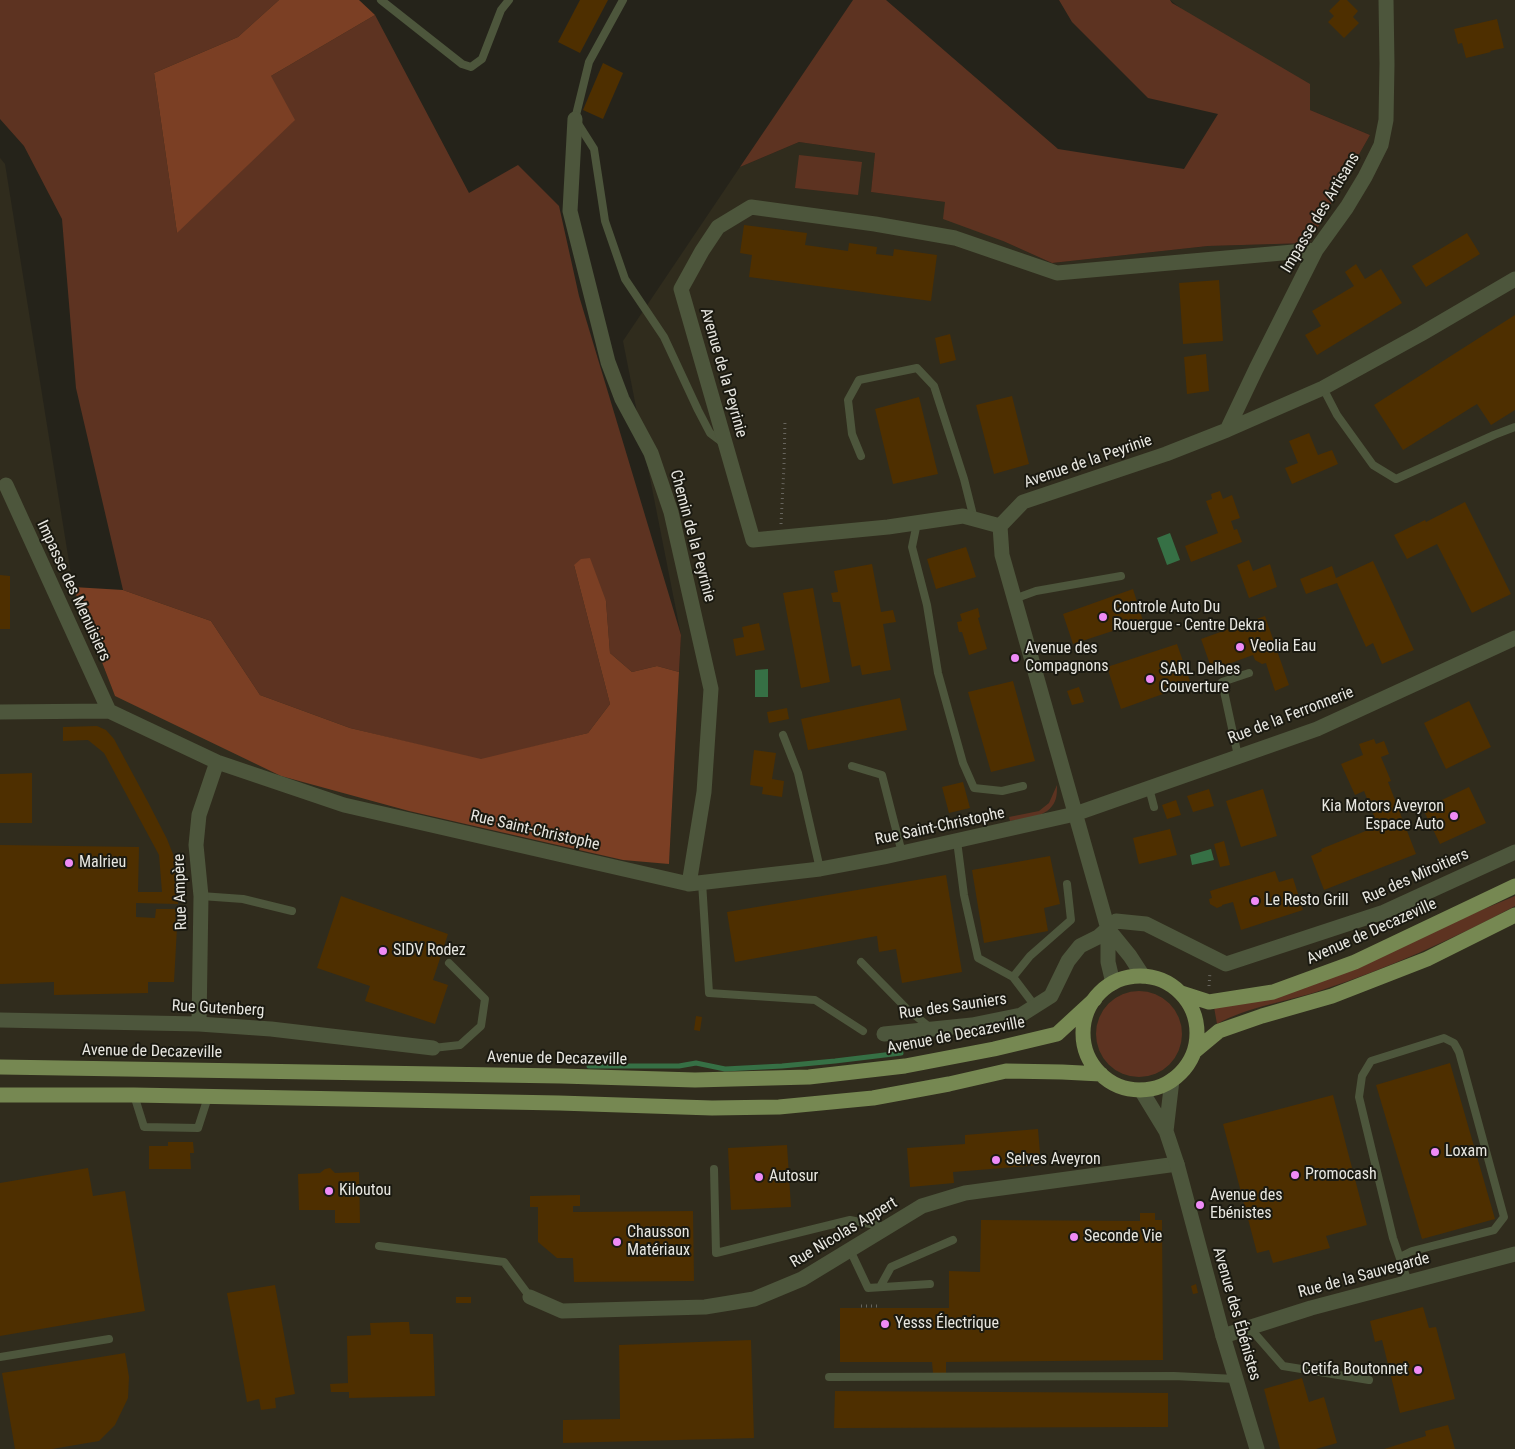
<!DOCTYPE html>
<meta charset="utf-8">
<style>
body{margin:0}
canvas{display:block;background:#25231a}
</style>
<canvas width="1515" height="1449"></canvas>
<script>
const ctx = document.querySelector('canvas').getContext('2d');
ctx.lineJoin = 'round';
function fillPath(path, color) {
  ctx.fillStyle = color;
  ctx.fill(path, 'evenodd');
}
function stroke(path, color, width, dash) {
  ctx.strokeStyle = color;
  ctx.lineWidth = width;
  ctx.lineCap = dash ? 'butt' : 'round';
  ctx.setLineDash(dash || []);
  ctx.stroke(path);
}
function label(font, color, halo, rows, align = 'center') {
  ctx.font = font + ' "Roboto Condensed",sans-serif';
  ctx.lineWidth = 4;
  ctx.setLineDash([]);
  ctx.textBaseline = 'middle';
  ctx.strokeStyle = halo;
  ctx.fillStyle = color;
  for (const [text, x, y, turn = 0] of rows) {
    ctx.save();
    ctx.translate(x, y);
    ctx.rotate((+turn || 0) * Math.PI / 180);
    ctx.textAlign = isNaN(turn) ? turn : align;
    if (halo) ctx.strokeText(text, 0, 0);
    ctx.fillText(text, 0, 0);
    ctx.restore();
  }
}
fillPath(new Path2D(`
 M1170,0H1515V1449H0V158L5,164L73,587L115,696L669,864L681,635L623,341L740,167L799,142L875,153L871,192L945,202L1003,241L1052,263L1208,246L1309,243L1370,135L1310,110Z`), '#302c1d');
fillPath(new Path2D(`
 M0,0H279L238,37L154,73L177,233L271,76L375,15L469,193L518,165L559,206L579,296L681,635L679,672L657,666L632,672L610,653L606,601L574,565L610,704L588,733L481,760L350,728L260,695L211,621L123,590L76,388L62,219L24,146L0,119Z
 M853,0H886L1058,149L1184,169L1218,114L1148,98L1072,22L1059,0H1170L1172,3L1310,84V110L1370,135L1309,243L1208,246L1052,263L1003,241L943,219L945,202L871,192L875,153L799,142L740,167Z
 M799,155L862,162L858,195L795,188Z
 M1057,785C1057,790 1057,797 1055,801C1048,818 1025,818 1010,821L1009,817L1039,811L1049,803Z
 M1515,896V906C1453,939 1389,968 1322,990C1287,1002 1249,1006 1217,1024L1214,1007L1422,935Z
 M1096 1034a43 43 0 1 1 86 0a43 43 0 1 1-86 0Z`), '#5d3321');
fillPath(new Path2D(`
 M279,0H359L375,15L271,76L295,120L177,233L154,73L238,37Z
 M590,558L606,601L610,653L632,672L657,666L679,672L669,864L623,860L409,811L281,776L115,696L73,587L123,590L211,621L260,695L350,728L481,759L588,733L610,704L574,565L581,559Z`), '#7b3f24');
fillPath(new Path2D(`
 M1170,533L1180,560L1167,565L1157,538Z
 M768,669V697H755V670Z
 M1211,849L1214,860L1192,865L1190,855Z`), '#367045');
stroke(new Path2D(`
 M589,1066H679L696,1063L725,1069L782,1066L835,1061L901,1053`), '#367045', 5);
fillPath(new Path2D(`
 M580,0H608L580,53L558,42Z
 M1340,0H1347L1358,11L1353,17L1359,23L1344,38L1328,22L1334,16L1329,11Z
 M1497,19L1504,48L1490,51L1491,52L1466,58L1462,43L1458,44L1454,29Z
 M603,63L623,73L603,119L583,110Z
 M744,225L807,233L805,245L848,251L849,243L877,247L876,254L893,256L894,249L937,255L931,301L749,277L752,255L740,253Z
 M1467,233L1480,254L1426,287L1412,266Z
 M1356,264L1365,279L1381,269L1402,303L1317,355L1305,335L1321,326L1312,311L1354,286L1345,272Z
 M1219,280L1223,341L1183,344L1179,283Z
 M1515,315V410L1491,425L1477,404L1403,450L1374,405Z
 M950,334L956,360L940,364L935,338Z
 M1206,354L1209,391L1187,394L1184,357Z
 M1012,396L1029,464L994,474L976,405Z
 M919,397L938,474L893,484L875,409Z
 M1309,433L1318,455L1332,450L1338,464L1292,484L1285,468L1298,463L1289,441Z
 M1220,491L1223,499L1232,495L1240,518L1231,521L1234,530L1237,529L1242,542L1191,562L1185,546L1218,533L1206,501L1212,499L1211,494Z
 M1465,502L1511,594L1472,613L1437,544L1407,559L1394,535L1425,520L1426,522Z
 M966,547L976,577L936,589L927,559Z
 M1249,560L1253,571L1270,564L1277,587L1249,598L1237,565Z
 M1373,561L1414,650L1382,664L1373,643L1366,647L1337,583L1306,594L1300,579L1332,566L1336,578Z
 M872,564L881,612L893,610L896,622L883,624L891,670L862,675L860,665L852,667L840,602H833L831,593L838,592L834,571Z
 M0,575L10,576V629H0Z
 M813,588L830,682L801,688L783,593Z
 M1133,589L1143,621L1073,644L1063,614Z
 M978,608L980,617L978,618L987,649L969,655L962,632H959L957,622L962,621L960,614Z
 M1265,616L1289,685L1275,691L1266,663L1262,664L1255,660L1253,655L1212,670L1201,639Z
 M759,623L765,650L736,656L733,639L744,637L742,627Z
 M1177,644L1191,684L1121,709L1107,667Z
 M1016,653L1018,661L1013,663L1011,654Z
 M1013,681L1035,761L991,772L968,692Z
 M1079,687L1084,702L1072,705L1067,691Z
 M900,698L907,730L808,750L801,719Z
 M1469,701L1491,747L1446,769L1424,723Z
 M787,708L789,719L769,723L767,712Z
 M97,726L106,730L114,739L148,802L167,839L175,859L179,882L178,904L136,903V917L155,918L156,909H178L174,982H148V993L54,995V982L0,984V845L139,847L138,892H162L159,855L104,753L88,740L63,741V727Z
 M1374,739L1376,744L1384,741L1389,754L1381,757L1391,781L1388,782L1416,854L1324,890L1311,856L1322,851L1321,849L1378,826L1364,791L1355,795L1341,764L1363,755L1359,744Z
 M754,750L776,753L772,779L784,781L782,797L762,794L763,787L750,785Z
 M32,773V823H0V774Z
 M963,782L970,808L949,813L942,787Z
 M1469,787L1486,823L1440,844L1423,809Z
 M1209,789L1214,806L1193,812L1187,796Z
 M1263,789L1277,836L1241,847L1226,801Z
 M1176,800L1181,815L1167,819L1162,805Z
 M1170,829L1177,855L1139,864L1133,838Z
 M1224,841L1230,865L1220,867L1214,844Z
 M1050,856L1060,904L1044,908L1048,931L984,943L972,870Z
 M1275,871L1279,882L1293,878L1303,910L1241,930L1233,902L1222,905V906L1217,908L1210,904L1209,899L1212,898L1210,891Z
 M946,875L962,972L902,983L896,949L879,952L877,936L735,962L727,912Z
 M341,896L448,934L433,980L448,985L435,1024L365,1001L370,986L317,968Z
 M696,1016L702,1017L700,1031L694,1030Z
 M1450,1063L1495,1219L1422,1239L1376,1085Z
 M1333,1095L1367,1225L1326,1236L1330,1248L1273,1263L1269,1250L1257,1253L1223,1124Z
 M1038,1129L1041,1165L953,1172L954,1183L910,1187L907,1148L965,1144V1135Z
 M168,1142H193L194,1153H190L191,1169H149V1146H168Z
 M787,1145L791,1207L731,1210L728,1148Z
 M88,1168L93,1196L125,1191L145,1311L0,1336V1183Z
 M330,1168L335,1173L359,1172L360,1223H335V1210H299L298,1174L320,1173L325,1169Z
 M580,1195V1206H573V1212L693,1211L694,1281L574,1282L573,1258H557L538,1242V1207H530V1196Z
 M1140,1213H1155V1220H1162L1163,1360L946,1362V1373H933L932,1362H840V1308H949V1271L980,1272L981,1220L1140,1221Z
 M1196,1284L1198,1293L1193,1294L1191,1286Z
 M275,1285L295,1394L275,1398L276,1408L261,1410L259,1399L247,1402L227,1293Z
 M456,1297H471V1303H456Z
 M1423,1307L1429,1328L1436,1327L1455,1399L1400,1413L1382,1340L1375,1342L1370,1321Z
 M400,1322H409L410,1334H433L435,1396L349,1398V1392H331L330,1384L348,1383L347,1336L371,1335L370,1323Z
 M751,1340L754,1438L563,1443V1420L620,1419L619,1345Z
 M125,1353L129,1377L128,1398L115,1425L99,1441L52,1449H15L2,1373Z
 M1302,1378L1309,1402L1324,1397L1337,1443L1316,1449H1280L1264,1389Z
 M835,1391L1168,1393V1427L834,1428Z
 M1448,1425L1455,1449H1384L1426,1436L1425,1431Z`), '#4e2f00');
stroke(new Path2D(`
 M781,524L784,466L785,420
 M1209,986L1210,972
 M861,1306H879V1308`), '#67655d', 3, [1, 4]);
stroke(new Path2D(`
 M381,0L462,64L471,67L482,59L501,10L509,0
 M623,0L589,62L575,119L594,149L605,221L625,279L664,337L698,410L710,433L722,442
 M1323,388L1337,415L1373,465L1396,479L1494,435L1515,427
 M861,456L852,434L848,400L859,380L917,368L934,386L964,479L974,519
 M917,523L912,547L927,605L938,673L963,763L974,788L1002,791L1023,786
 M1014,599L1036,591L1121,576
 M783,735L798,773L820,869
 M1238,756L1222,682L1249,673
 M852,766L882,775L902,853
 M1149,788L1154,807
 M957,841L964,895L978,958L1013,977
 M702,882L709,993L815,1000L863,1031
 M201,896L243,899L292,911
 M861,962L907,1009L932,1029
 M1035,1006L1013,977L1030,956L1071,920L1067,884
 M433,1048L460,1045L481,1026L485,999L449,963
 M134,1095L144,1127L198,1128L208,1097
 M714,1169L716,1253L850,1220L885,1227
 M379,1246L504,1262L530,1297
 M850,1250L868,1288L930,1284
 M1400,1257L1412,1251L1494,1230L1504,1217L1459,1052L1454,1043L1444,1038L1371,1061L1362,1076L1359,1097L1393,1238L1408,1282
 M880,1287L891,1267L953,1240
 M1249,1327L1283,1366L1369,1380
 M0,1357L109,1339
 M829,1377L1174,1376L1236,1379`), '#4d563c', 8);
stroke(new Path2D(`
 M575,119L570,211L608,362L622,399L651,453L671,512L711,689L704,792L689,884
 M1227,430L1256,369L1316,250L1347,207L1365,177L1381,145L1386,120L1387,64L1386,0
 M6,485L109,711
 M1000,526L963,516L888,527L753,540L681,289L702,251L718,227L751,207L875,224L955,238L1057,273L1316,250
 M1000,526L1023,502L1166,454L1227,430L1323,388L1421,334L1515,279
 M1000,526L1002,555L1108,929V962L1113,983
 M0,712L109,711L217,762L344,805L689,884L820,869L884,857L1075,814L1317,729L1515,638
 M1108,929L1130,956L1143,976
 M0,1020L199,1024L271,1029L433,1048
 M199,1024L201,896L196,845L199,815L217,762
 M884,1034L972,1025L1021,1015L1051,996L1068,961L1080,946L1098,937L1116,921L1146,924L1226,964L1384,912L1515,852
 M530,1297L562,1311L705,1307L754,1299L802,1279L922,1206L965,1193L1177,1164
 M1223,1336L1311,1308L1515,1254`), '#4d563c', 15);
stroke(new Path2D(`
 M1141,1090L1166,1131L1177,1164L1223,1336L1257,1449
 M1166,1131L1172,1080`), '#4d563c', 15);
stroke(new Path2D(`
 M1083 1033a57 57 0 1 1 114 0a57 57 0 1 1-114 0Z
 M1181,993L1209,1002L1273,992L1355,962L1515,886
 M1195,1051L1219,1031L1262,1016L1332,996L1427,959L1515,915
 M0,1067L561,1076L695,1080L809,1077L905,1066L994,1049L1057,1034L1095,999
 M0,1095H134L559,1103L712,1108L779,1107L873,1098L949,1084L1006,1071L1062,1072L1101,1074`), '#768852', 15);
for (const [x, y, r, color] of [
 [1103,617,5,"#ef8bf7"],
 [1240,647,5,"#ef8bf7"],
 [1015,658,5,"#ef8bf7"],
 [1150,679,5,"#ef8bf7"],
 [1454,816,5,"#ef8bf7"],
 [69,863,5,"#ef8bf7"],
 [1255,901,5,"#ef8bf7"],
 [383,951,5,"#ef8bf7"],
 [1435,1152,5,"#ef8bf7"],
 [996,1160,5,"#ef8bf7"],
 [1295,1175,5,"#ef8bf7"],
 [759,1177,5,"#ef8bf7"],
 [329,1191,5,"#ef8bf7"],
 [1200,1205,5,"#ef8bf7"],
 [1074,1237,5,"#ef8bf7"],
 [617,1242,5,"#ef8bf7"],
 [885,1324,5,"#ef8bf7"],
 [1418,1370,5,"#ef8bf7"]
]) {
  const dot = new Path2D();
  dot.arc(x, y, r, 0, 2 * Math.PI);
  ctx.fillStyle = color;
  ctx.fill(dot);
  stroke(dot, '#1b1a11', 2);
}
label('16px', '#e8e7e1', '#1b1a11', [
 ["Impasse des Artisans",1321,213,-59],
 ["Avenue de la Peyrinie",723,373,74],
 ["Avenue de la Peyrinie",1088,462,-19],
 ["Chemin de la Peyrinie",692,536,75],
 ["Impasse des Menuisiers",73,591,65],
 ["Rue de la Ferronnerie",1291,716,-21],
 ["Rue Saint-Christophe",940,827,-12],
 ["Rue Saint-Christophe",535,831,13],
 ["Rue des Miroitiers",1416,877,-24],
 ["Rue Ampère",181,892,-92],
 ["Avenue de Decazeville",1372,932,-24],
 ["Rue des Sauniers",953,1007,-8],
 ["Rue Gutenberg",218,1009,3],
 ["Avenue de Decazeville",956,1036,-11],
 ["Avenue de Decazeville",152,1052,1],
 ["Avenue de Decazeville",557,1059,1],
 ["Rue Nicolas Appert",844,1233,-31],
 ["Rue de la Sauvegarde",1364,1276,-15],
 ["Avenue des Ébénistes",1236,1314,74]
]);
label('16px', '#e8e7e1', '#1b1a11', [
 ["Controle Auto Du",1113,608],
 ["Rouergue - Centre Dekra",1113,626],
 ["Veolia Eau",1250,647],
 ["Avenue des",1025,649],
 ["Compagnons",1025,667],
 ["SARL Delbes",1160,670],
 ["Couverture",1160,688],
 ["Kia Motors Aveyron",1444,807,"right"],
 ["Espace Auto",1444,825,"right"],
 ["Malrieu",79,863],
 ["Le Resto Grill",1265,901],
 ["SIDV Rodez",393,951],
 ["Loxam",1445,1152],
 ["Selves Aveyron",1006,1160],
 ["Promocash",1305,1175],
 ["Autosur",769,1177],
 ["Kiloutou",339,1191],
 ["Avenue des",1210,1196],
 ["Ebénistes",1210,1214],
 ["Chausson",627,1233],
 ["Matériaux",627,1251],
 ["Seconde Vie",1084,1237],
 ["Yesss Électrique",895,1324],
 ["Cetifa Boutonnet",1408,1370,"right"]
], 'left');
</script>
